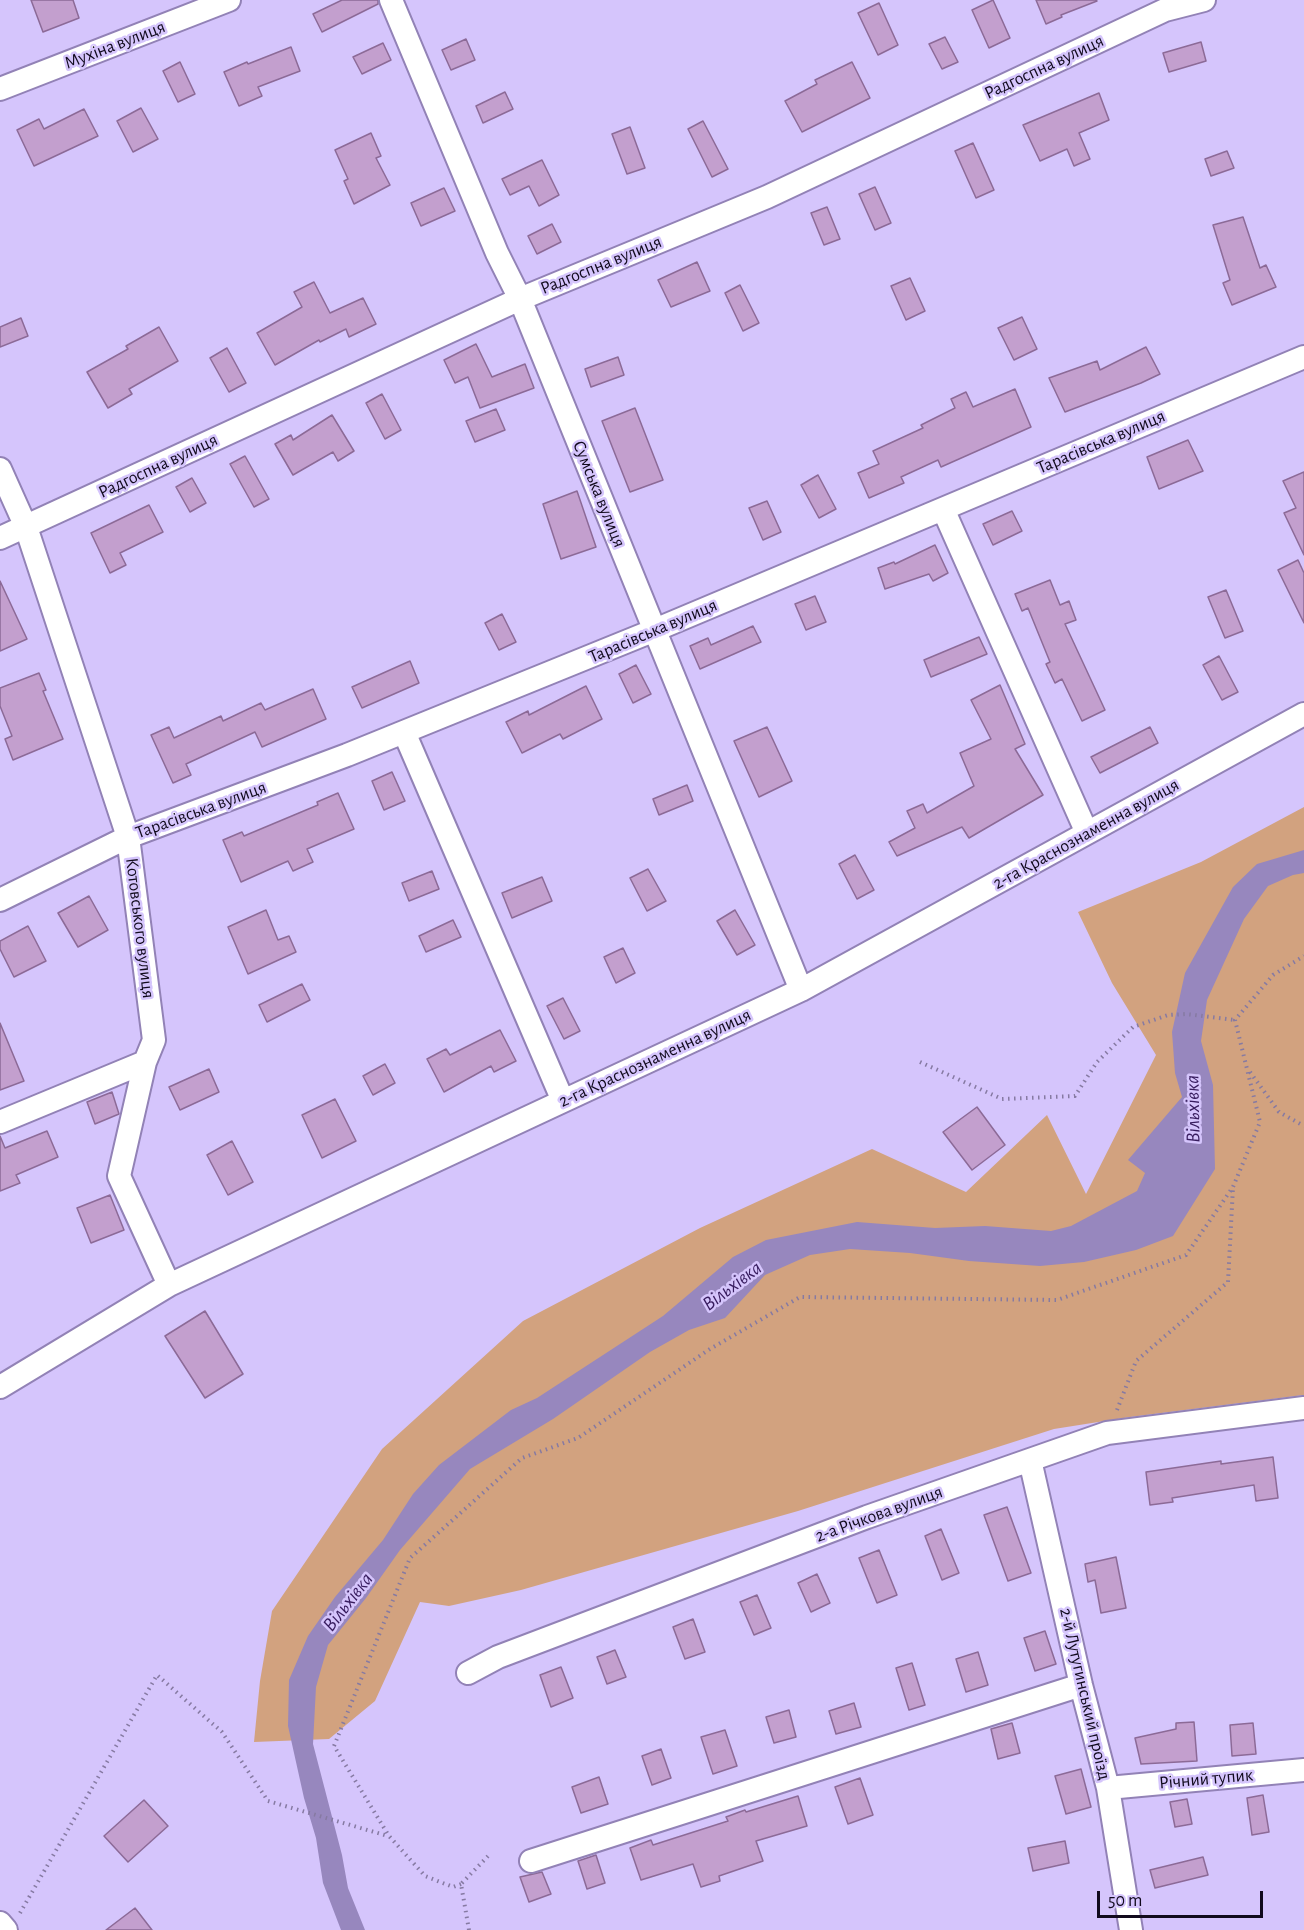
<!DOCTYPE html>
<meta charset="utf-8">
<style>
body{margin:0}
#map{position:relative;width:1304px;height:1930px;overflow:hidden;background:#d5c5fc;font-family:"Alegreya Sans",sans-serif}
canvas{display:block}
.scale{position:absolute;left:1097px;top:1891px;width:166px;height:27px;box-sizing:border-box;border:3px solid #110a1d;border-top:0;padding-left:8px;font-size:18px;line-height:21px;white-space:nowrap;color:#110a1d;-webkit-text-stroke:4px #d5c5fc;paint-order:stroke}
</style>
<div id="map">
<canvas width="1304" height="1930"></canvas>
<div class="scale">50 m</div>
</div>
<script>
const ctx = document.querySelector('canvas').getContext('2d');
ctx.lineJoin = 'round';
function fillPath(path, color) {
  ctx.fillStyle = color;
  ctx.fill(path, 'evenodd');
}
function stroke(path, color, width, dash) {
  ctx.strokeStyle = color;
  ctx.lineWidth = width;
  ctx.lineCap = dash ? 'butt' : 'round';
  ctx.setLineDash(dash || []);
  ctx.stroke(path);
}
function label(font, color, halo, rows, align = 'center') {
  ctx.font = font + ' "Alegreya Sans",sans-serif';
  ctx.lineWidth = 5;
  ctx.setLineDash([]);
  ctx.textBaseline = 'middle';
  ctx.strokeStyle = halo;
  ctx.fillStyle = color;
  for (const [text, x, y, turn = 0] of rows) {
    ctx.save();
    ctx.translate(x, y);
    ctx.rotate((+turn || 0) * Math.PI / 180);
    ctx.textAlign = isNaN(turn) ? turn : align;
    if (halo) ctx.strokeText(text, 0, 0);
    ctx.fillText(text, 0, 0);
    ctx.restore();
  }
}
fillPath(new Path2D(`
 M1304,807V1395L1130,1417L1054,1429L798,1511L521,1590L449,1606L420,1602L375,1701L329,1739L254,1742L260,1681L272,1611L382,1449L523,1321L700,1228L872,1149L966,1192L1047,1115L1086,1194L1156,1055L1112,983L1078,912L1201,862Z`), '#d2a27f');
fillPath(new Path2D(`
 M1304,850V873L1293,875L1268,886L1244,919L1207,1000L1201,1041L1213,1085L1215,1169L1173,1236L1136,1250L1084,1262L1040,1266L969,1261L910,1253L850,1249L810,1255L765,1275L725,1318L689,1330L650,1352L553,1419L470,1469L400,1550L366,1598L328,1645L316,1687L313,1744L342,1855L348,1888L365,1930H341L323,1883L316,1838L304,1798L288,1726L289,1680L308,1636L335,1597L383,1540L413,1494L439,1465L511,1410L537,1398L663,1316L733,1257L766,1240L857,1222L935,1228L985,1226L1051,1231L1071,1226L1137,1191L1145,1173L1128,1160L1182,1097L1175,1073L1172,1032L1185,973L1233,887L1257,864Z`), '#9787be');
const building = new Path2D(`
 M31,0H73L79,18L43,32Z
 M342,0H378V4L322,32L313,14Z
 M993,0L1010,38L989,48L972,10Z
 M1036,0H1096L1097,1L1061,15L1062,17L1046,24Z
 M879,3L898,45L878,55L858,13Z
 M945,37L958,62L942,69L929,44Z
 M466,39L475,60L451,70L442,50Z
 M1201,42L1206,61L1169,72L1163,53Z
 M383,43L391,60L362,74L353,57Z
 M291,47L300,71L258,87L262,96L239,106L224,72L247,62L248,64Z
 M180,62L195,94L178,102L163,71Z
 M852,62L870,98L802,132L785,101L817,84L815,80Z
 M505,92L513,109L483,123L476,106Z
 M1099,93L1109,120L1079,133L1090,159L1074,166L1067,149L1040,161L1023,125Z
 M141,108L158,139L133,152L117,121Z
 M84,109L98,136L34,166L17,130L39,119L44,129Z
 M703,121L728,169L712,177L688,129Z
 M630,127L645,168L627,174L612,134Z
 M371,133L381,156L376,158L390,185L354,204L344,181L348,179L335,150Z
 M973,143L994,190L976,198L955,151Z
 M1227,151L1234,168L1211,176L1205,159Z
 M542,160L559,195L539,206L529,186L510,195L502,179Z
 M875,187L891,223L875,230L859,194Z
 M444,188L455,211L421,226L411,203Z
 M827,207L840,239L824,245L811,213Z
 M1243,217L1260,268L1266,265L1276,287L1232,305L1223,283L1230,280L1213,225Z
 M552,224L561,242L537,254L528,236Z
 M697,262L710,291L671,307L658,280Z
 M910,278L925,311L906,320L891,286Z
 M314,282L330,313L363,298L376,324L349,337L346,329L320,342L319,340L275,365L257,333L302,307L294,292Z
 M740,285L759,323L743,331L725,293Z
 M1022,317L1037,349L1014,360L998,328Z
 M21,318L28,336L0,347V327Z
 M159,327L178,361L129,389L132,394L108,408L87,372L128,349L126,346Z
 M476,344L492,377L525,364L534,388L480,408L468,377L455,383L444,360Z
 M1146,347L1160,374L1141,383L1065,412L1049,378L1097,361L1100,370Z
 M227,348L246,383L229,392L210,358Z
 M618,357L624,375L591,387L585,369Z
 M1015,389L1031,427L941,467L938,460L901,477L904,483L869,498L858,473L879,464L873,451L923,428L921,425L955,408L951,399L966,392L973,407Z
 M382,394L401,430L385,439L366,403Z
 M635,408L663,480L630,492L602,421Z
 M496,409L505,430L475,442L466,421Z
 M332,415L354,451L338,461L333,452L293,475L275,444L291,435L293,440Z
 M1188,440L1203,471L1159,489L1147,457Z
 M245,456L269,499L254,507L230,464Z
 M1304,472V555L1284,513L1296,508L1283,481Z
 M818,475L836,509L819,518L801,485Z
 M192,478L206,503L190,512L176,487Z
 M577,491L596,547L561,559L543,504Z
 M767,501L781,532L763,540L749,508Z
 M149,505L163,532L120,553L126,565L110,573L91,533Z
 M1012,511L1022,531L993,545L983,524Z
 M935,545L948,573L933,581L929,574L885,589L878,568L894,562L895,564Z
 M1298,560L1304,573V623L1278,570Z
 M1050,580L1060,605L1069,601L1076,620L1065,624L1105,710L1082,721L1062,679L1055,683L1046,664L1050,662L1028,608L1022,611L1015,594Z
 M0,581L27,639L0,651Z
 M1226,590L1243,631L1225,638L1208,597Z
 M815,596L826,622L806,630L795,604Z
 M502,614L516,642L499,650L485,623Z
 M753,626L761,642L700,669L690,646L708,638L711,645Z
 M979,637L987,654L931,677L924,660Z
 M1219,656L1238,692L1222,700L1203,665Z
 M410,661L419,683L362,708L352,687Z
 M636,665L651,694L633,703L619,674Z
 M39,673L46,690L43,691L63,739L13,760L5,739L12,736L0,706V688Z
 M1000,685L1025,744L1015,749L1043,795L969,838L962,827L897,856L889,842L915,828L907,811L923,804L927,813L974,786L960,753L991,739L971,700Z
 M586,686L602,719L563,739L560,734L522,753L506,722L528,711L529,715Z
 M313,689L326,719L262,747L255,732L186,764L191,775L173,783L151,735L169,727L174,738L221,716L223,721L261,703L265,710Z
 M767,727L792,781L759,797L734,741Z
 M1150,727L1158,743L1100,773L1091,757Z
 M392,772L405,801L384,810L372,781Z
 M687,785L693,801L659,815L653,799Z
 M338,793L354,829L307,849L313,862L293,871L288,861L241,882L223,840L242,832L244,836L318,805L317,802Z
 M855,855L874,890L857,899L839,864Z
 M648,869L666,901L647,911L630,878Z
 M432,871L439,889L409,901L402,883Z
 M542,877L552,901L512,918L502,893Z
 M89,896L108,930L78,947L58,913Z
 M266,910L278,940L289,936L296,952L248,974L228,927Z
 M735,910L755,945L737,955L717,921Z
 M453,920L461,937L426,952L419,936Z
 M28,926L46,961L14,977L0,949V941Z
 M623,948L635,973L616,983L604,957Z
 M302,984L310,1000L267,1022L259,1005Z
 M563,998L580,1031L564,1039L547,1006Z
 M0,1023L24,1081L0,1090Z
 M500,1030L516,1061L494,1072L491,1066L444,1092L427,1059L446,1049L450,1055Z
 M385,1064L395,1083L373,1095L363,1076Z
 M209,1069L219,1092L180,1110L169,1087Z
 M112,1092L119,1114L95,1124L87,1102Z
 M335,1099L356,1141L322,1158L302,1115Z
 M977,1107L1005,1145L972,1170L943,1132Z
 M47,1131L58,1157L16,1175L20,1183L0,1191V1136L5,1148Z
 M232,1141L253,1182L228,1195L207,1155Z
 M110,1195L124,1230L91,1243L77,1208Z
 M205,1311L243,1374L205,1398L165,1336Z
 M1273,1457L1278,1498L1256,1501L1254,1485L1172,1498L1173,1502L1150,1505L1146,1472L1221,1461V1464Z
 M1007,1507L1031,1573L1008,1581L984,1515Z
 M941,1529L959,1573L942,1580L925,1536Z
 M879,1550L897,1595L877,1603L859,1558Z
 M1116,1557L1126,1608L1101,1613L1095,1580L1088,1582L1085,1564Z
 M817,1574L830,1603L811,1612L798,1583Z
 M757,1595L771,1628L754,1635L740,1602Z
 M693,1619L705,1652L685,1659L673,1627Z
 M1045,1631L1056,1664L1035,1671L1024,1638Z
 M615,1650L626,1677L607,1684L597,1657Z
 M978,1652L988,1685L966,1692L956,1659Z
 M912,1663L925,1705L909,1710L896,1668Z
 M561,1667L573,1698L551,1707L540,1675Z
 M854,1703L861,1727L836,1734L829,1711Z
 M789,1710L796,1737L774,1743L766,1717Z
 M1194,1722L1197,1761L1141,1764L1135,1738L1176,1729V1723Z
 M1012,1723L1020,1753L998,1759L991,1729Z
 M1253,1723L1256,1754L1232,1756L1230,1725Z
 M725,1730L737,1766L713,1774L701,1737Z
 M661,1749L671,1778L652,1785L642,1756Z
 M1081,1769L1091,1807L1066,1814L1055,1776Z
 M599,1777L608,1804L581,1813L572,1787Z
 M860,1778L873,1815L848,1824L835,1787Z
 M1263,1795L1269,1832L1252,1835L1247,1798Z
 M798,1796L807,1826L756,1841L763,1861L719,1876L720,1881L701,1887L693,1864L641,1880L630,1848L651,1840L653,1845L728,1821L726,1817L745,1810L746,1812Z
 M1187,1799L1192,1824L1175,1827L1170,1802Z
 M144,1800L168,1826L128,1862L104,1836Z
 M1065,1841L1069,1863L1033,1871L1028,1848Z
 M596,1855L605,1883L587,1889L578,1861Z
 M1203,1857L1208,1875L1155,1888L1150,1870Z
 M542,1872L551,1894L529,1902L520,1877Z
 M135,1908L152,1930H106Z`);
fillPath(building, '#c39fce');
stroke(building, '#8c6a97', 1.5);
const minor = new Path2D(`
 M391,0L497,253L520,299L801,990
 M0,89L229,0
 M0,469L26,527L128,837L154,1040L145,1062L119,1176L169,1285
 M943,509L1087,833
 M0,538L520,299L767,197L1165,10L1204,0
 M404,732L563,1101
 M0,900L128,837L347,755L655,630L1304,357
 M0,1122L145,1062
 M0,1387L169,1285L801,990L1304,714
 M1030,1460L1081,1685L1108,1788L1131,1930
 M468,1673L498,1657L867,1517L1107,1433L1304,1408
 M1108,1788L1304,1770
 M531,1861L1081,1685
 M0,1923L6,1930`);
stroke(minor, '#9282b6', 26);
stroke(new Path2D(`
 M920,1062L1002,1099L1075,1096L1097,1062L1133,1027L1168,1015L1186,1014L1235,1020
 M1250,1072L1279,1112L1304,1126
 M1117,1410L1136,1361L1228,1282L1233,1187
 M461,1884L453,1887L425,1876L389,1836L334,1746L410,1558L522,1458L578,1438L710,1349L800,1297L1057,1300L1186,1255L1233,1187L1260,1122L1235,1020L1273,975L1304,956
 M20,1913L157,1675L222,1732L268,1801L388,1836
 M469,1930L461,1884L491,1853`), '#867aa2', 4, [1.5, 4.5]);
stroke(minor, '#fff', 22);
label('18px', '#110a1d', '#d5c5fc', [
 ["Мухіна вулиця",115,45,-21],
 ["Радгоспна вулиця",1044,67,-25],
 ["Радгоспна вулиця",601,265,-22],
 ["Тарасівська вулиця",1101,442,-23],
 ["Радгоспна вулиця",158,466,-25],
 ["Сумська вулиця",599,494,68],
 ["Тарасівська вулиця",653,631,-23],
 ["Тарасівська вулиця",201,810,-20],
 ["2-га Краснознаменна вулиця",1086,834,-29],
 ["Котовського вулиця",140,928,83],
 ["2-га Краснознаменна вулиця",655,1058,-25],
 ["2-а Річкова вулиця",879,1514,-20],
 ["2-й Лутугинський проїзд",1085,1694,77],
 ["Річний тупик",1206,1779,-5]
]);
label('italic 20px', '#371c5e', '#d5c5fc', [
 ["Вільхівка",1193,1109,-91],
 ["Вільхівка",732,1286,-37],
 ["Вільхівка",348,1602,-52]
]);
</script>
